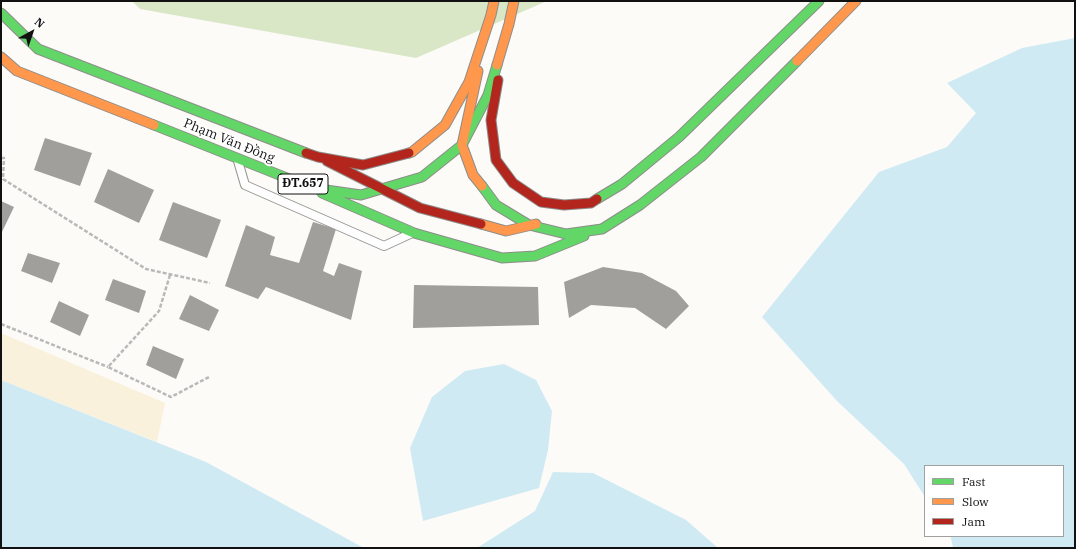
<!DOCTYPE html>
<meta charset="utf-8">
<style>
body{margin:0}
#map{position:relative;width:1076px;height:549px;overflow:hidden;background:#fcfbf7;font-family:"IBM Plex Serif",serif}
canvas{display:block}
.frame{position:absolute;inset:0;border:2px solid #111;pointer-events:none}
.legend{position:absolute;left:924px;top:465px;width:140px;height:72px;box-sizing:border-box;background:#fff;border:1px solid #a0a0a0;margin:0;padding:5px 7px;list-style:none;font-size:12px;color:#111}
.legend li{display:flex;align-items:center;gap:8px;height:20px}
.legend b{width:20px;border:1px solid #a0a0a0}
.north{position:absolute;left:12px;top:12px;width:40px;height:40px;-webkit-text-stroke:3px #fff;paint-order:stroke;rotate:40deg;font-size:11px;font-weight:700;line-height:16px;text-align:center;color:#111}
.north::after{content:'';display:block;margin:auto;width:14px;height:18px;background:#111;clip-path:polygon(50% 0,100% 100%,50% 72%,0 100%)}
</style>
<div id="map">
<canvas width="1076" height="549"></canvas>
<div class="frame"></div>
<ul class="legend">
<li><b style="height:5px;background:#63d668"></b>Fast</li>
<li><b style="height:5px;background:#ff974d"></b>Slow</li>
<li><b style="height:5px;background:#b3261e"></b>Jam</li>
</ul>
<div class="north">N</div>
</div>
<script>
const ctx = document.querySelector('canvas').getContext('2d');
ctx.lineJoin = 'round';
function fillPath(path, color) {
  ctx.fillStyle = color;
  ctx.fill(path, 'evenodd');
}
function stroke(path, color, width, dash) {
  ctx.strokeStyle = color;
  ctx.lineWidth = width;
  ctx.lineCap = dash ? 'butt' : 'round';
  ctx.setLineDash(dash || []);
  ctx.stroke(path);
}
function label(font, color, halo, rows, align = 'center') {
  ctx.font = font + ' "IBM Plex Serif",serif';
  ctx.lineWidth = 4;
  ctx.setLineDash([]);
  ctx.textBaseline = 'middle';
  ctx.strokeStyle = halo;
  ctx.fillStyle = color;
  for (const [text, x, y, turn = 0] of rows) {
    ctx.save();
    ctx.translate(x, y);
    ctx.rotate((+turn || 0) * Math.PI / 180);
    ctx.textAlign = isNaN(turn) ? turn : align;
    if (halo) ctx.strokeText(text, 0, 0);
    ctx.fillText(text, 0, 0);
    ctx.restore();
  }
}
fillPath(new Path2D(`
 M132,1H547L416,58L140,9Z`), '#d9e7c7');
fillPath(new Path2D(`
 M1,333L165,403L157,442L1,380Z`), '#f9f1dc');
fillPath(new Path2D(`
 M1075,38V548H953L951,538L950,536H1063V466H925V497L904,464L837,401L762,317L879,172L947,147L976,113L947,83L1022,48Z
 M504,364L536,380L552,411L548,450L539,488L423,521L410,448L432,397L465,371Z
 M1,380L206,462L364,548H1Z
 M553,472L593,473L686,520L718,548H477L535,511Z`), '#d0eaf4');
fillPath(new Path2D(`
 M45,138L92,153L80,186L34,170Z
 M108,169L154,190L139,223L94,202Z
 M1,201L14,207L1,234Z
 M173,202L221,220L207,258L159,240Z
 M313,222L336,229L323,271L334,276L339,263L362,271L351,320L266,287L258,299L225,286L246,225L275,237L270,255L299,263Z
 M28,253L60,263L52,283L21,271Z
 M603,267L642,273L676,291L689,306L666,329L635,308L591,305L569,318L564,282Z
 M113,279L146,291L139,313L105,300Z
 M414,285L538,287L539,325L413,328Z
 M190,295L219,310L209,331L179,319Z
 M59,301L89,315L80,336L50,322Z
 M153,346L184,359L176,379L146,365Z`), '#a09f9c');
const lane = new Path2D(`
 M238,161L245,185L384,246L410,234`);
const fast = new Path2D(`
 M1,13L38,49L306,153
 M154,125L312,188L361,195L422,177L462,145L488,95L497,65
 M482,186L496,205L529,225L566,234L602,229L640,205L701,157L797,61
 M322,193L414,233L502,258L535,256L584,236
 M597,199L622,184L679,137L819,1`);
const slow = new Path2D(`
 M1,57L17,71L154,125
 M797,61L856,1
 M497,65L509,24L514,1
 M478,71L462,145L473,175L482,186
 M409,153L412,152L445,125L469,82L491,15L494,1
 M481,224L506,231L536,224`);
const jam = new Path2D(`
 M498,80L491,120L496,160L513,183L541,202L564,205L591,203L597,199
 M306,153L318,157L363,165L409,153
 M327,161L420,208L481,224`);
stroke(lane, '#979695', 10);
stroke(fast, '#8d8d8b', 11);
stroke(slow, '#8d8d8b', 11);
stroke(jam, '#8d8d8b', 11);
stroke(new Path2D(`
 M1,158H4L3,179L146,269L210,283
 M170,275L159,311L108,367L171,397L209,377
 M1,324L108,367`), '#b9b9b8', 2.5, [4, 2]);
stroke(lane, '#fffefe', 8);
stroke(fast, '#63d668', 9);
stroke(slow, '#ff974d', 9);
stroke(jam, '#b3261e', 9);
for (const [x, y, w] of [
 [303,184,50]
]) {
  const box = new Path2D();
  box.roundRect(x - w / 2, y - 10, w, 20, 3);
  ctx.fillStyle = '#fff';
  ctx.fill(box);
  stroke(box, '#111', 1);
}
label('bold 12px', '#111', null, [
 ["ĐT.657",303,184]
]);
label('13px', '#111', '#fff', [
 ["Phạm Văn Đồng",229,141,22]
]);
</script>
